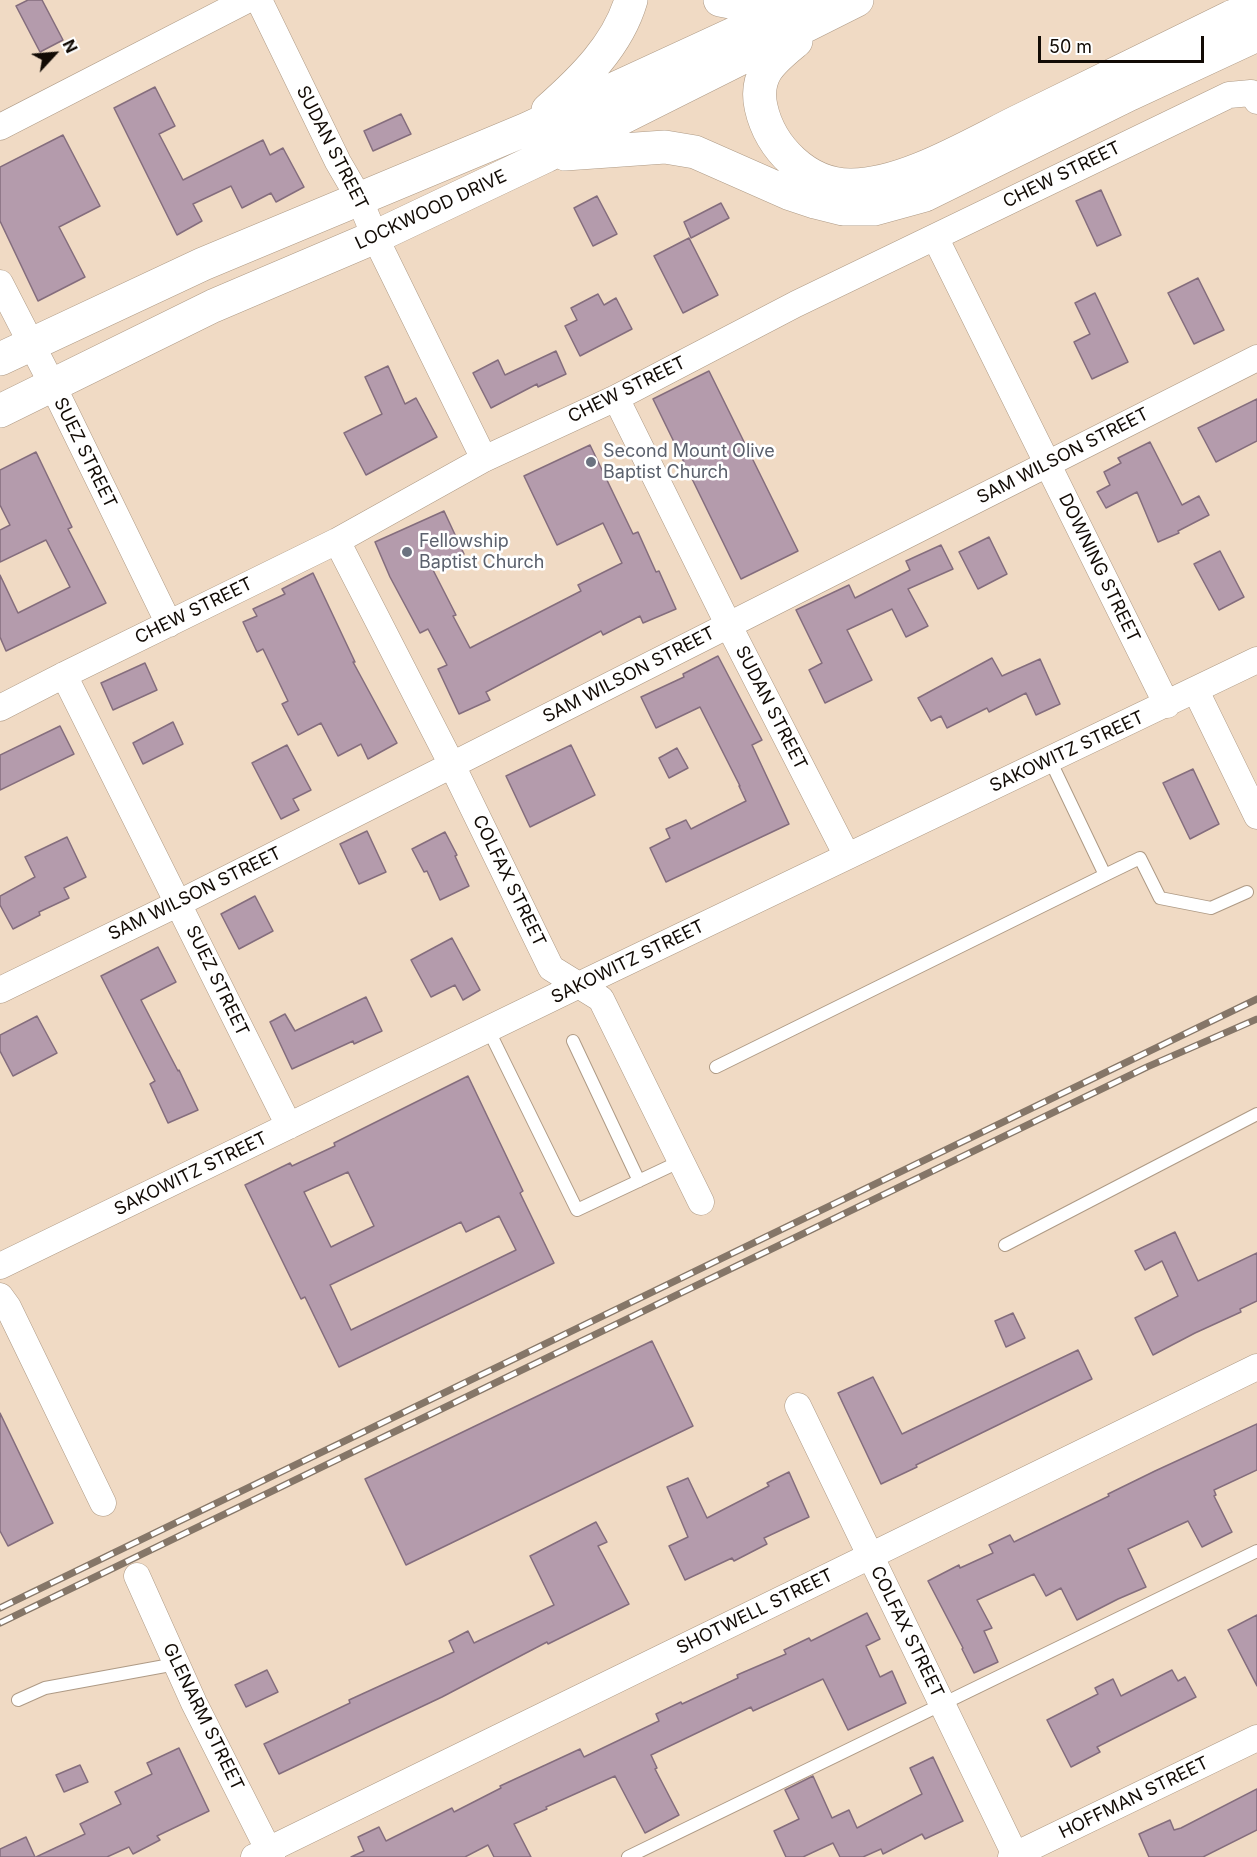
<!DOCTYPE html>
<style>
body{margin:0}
#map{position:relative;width:1257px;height:1857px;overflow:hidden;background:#f0dac4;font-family:Inter,sans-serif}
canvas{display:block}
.north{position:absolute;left:24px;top:24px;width:60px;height:60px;-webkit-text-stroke:4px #fff;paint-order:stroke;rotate:64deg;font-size:16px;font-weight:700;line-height:24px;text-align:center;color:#120b05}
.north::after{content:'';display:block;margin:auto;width:21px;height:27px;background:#120b05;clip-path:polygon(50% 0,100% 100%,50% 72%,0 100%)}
.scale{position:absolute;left:1038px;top:36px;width:166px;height:27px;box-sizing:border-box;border:3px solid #120b05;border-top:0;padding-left:8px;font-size:18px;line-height:21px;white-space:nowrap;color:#120b05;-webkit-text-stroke:4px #fff;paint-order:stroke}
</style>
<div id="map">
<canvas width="1257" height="1857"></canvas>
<div class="north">N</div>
<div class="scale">50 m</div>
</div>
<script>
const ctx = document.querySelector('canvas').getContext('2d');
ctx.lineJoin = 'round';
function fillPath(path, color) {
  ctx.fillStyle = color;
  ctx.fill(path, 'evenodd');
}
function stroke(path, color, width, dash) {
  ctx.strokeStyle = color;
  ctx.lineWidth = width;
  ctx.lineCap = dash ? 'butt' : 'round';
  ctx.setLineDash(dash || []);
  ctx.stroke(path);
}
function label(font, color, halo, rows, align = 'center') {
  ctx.font = font + ' Inter,sans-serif';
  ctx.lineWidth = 5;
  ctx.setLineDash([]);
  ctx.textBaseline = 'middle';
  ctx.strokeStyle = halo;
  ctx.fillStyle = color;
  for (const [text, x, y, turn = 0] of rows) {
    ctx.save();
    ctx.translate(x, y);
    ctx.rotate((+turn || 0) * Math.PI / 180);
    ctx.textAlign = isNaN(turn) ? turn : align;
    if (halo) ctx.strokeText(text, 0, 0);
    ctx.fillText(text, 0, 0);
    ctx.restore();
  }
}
const building = new Path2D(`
 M28,0H42L63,40L40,52L16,6Z
 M155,87L175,126L159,134L183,180L263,140L270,155L283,148L304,187L276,202L271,193L242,208L231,186L193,204L202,221L177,235L114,108Z
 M401,114L411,134L373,151L364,131Z
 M63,135L100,206L59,227L85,277L38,301L0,221V167Z
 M1101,190L1121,235L1097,246L1076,201Z
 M597,196L617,234L593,246L574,208Z
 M721,203L729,218L691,238L684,222Z
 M689,238L718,295L683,313L654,256Z
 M1198,278L1224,330L1194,344L1168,293Z
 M1095,293L1128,362L1092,379L1074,342L1090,334L1075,303Z
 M598,294L604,305L616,298L632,329L580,356L565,326L577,320L571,308Z
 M556,351L566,374L538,387L537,384L491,408L473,373L498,360L505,375Z
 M388,366L405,404L416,398L437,437L366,475L344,433L382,414L365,377Z
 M709,371L798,551L741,579L653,399Z
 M1257,399V441L1216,462L1198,428Z
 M1150,442L1182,505L1199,496L1209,515L1178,531L1179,533L1158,542L1137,492L1106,508L1097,492L1110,485L1104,472L1121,463L1118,458Z
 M590,445L633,534L638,532L656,572L659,571L676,609L643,623L640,616L603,635L601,631L486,692L490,700L459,714L438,669L447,665L428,629L420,633L390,577L375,542L444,511L464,554L432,568L456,615L453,616L470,648L581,591L578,585L622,563L603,523L557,545L524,476Z
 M36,452L72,527L68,529L106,603L6,651L0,637V575L18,613L70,587L46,540L0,562V530L10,525L0,505V470Z
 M989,537L1007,574L978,589L959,552Z
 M941,545L953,569L908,589L928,626L906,637L892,609L847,630L872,680L825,703L809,670L822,663L796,610L849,585L855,598L910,570L906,561Z
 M1220,551L1244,597L1219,610L1194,564Z
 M313,573L355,662H353L397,743L368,759L361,744L338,756L321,723L298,735L282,704L288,701L263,649L257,652L243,622L257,616L253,609L285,594L282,589Z
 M718,656L762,740L752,745L789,824L666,882L650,848L670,838L666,829L686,820L691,829L746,801L739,786H740L700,707L656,728L641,697L684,677L683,674Z
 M992,658L1002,676L1040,659L1060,704L1036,715L1026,693L989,712L987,708L947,728L941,716L931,721L918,698Z
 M145,663L157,690L113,710L101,683Z
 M173,722L183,744L143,764L133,743Z
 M60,726L74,754L0,790V755Z
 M287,745L311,790L293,799L299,810L281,819L252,763Z
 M571,745L595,795L530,827L506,776Z
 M677,748L688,768L669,778L659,758Z
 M1193,769L1219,824L1190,839L1163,783Z
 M367,831L386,872L359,884L340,844Z
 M445,832L457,855L455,856L469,886L440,900L427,871L424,872L412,849Z
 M67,837L86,877L64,888L69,898L39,912L40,915L13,929L0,905V896L35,877L25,857Z
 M255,896L273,931L239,949L221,914Z
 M452,938L480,990L463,1000L455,985L431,997L411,960Z
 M158,947L176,982L141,1000L178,1071L179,1070L198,1110L168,1123L150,1084L155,1081L101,976Z
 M366,997L382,1031L354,1044L353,1041L292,1069L270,1022L285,1014L295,1031Z
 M37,1016L57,1053L13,1076L0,1051V1035Z
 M468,1076L523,1191L520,1193L554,1263L339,1367L305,1297L301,1299L245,1185L290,1163L292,1166L335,1146L334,1143ZM348,1172L374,1226L331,1247L304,1192ZM499,1216L516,1250L351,1330L330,1285L461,1222L466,1232Z
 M1175,1232L1198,1281L1257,1253V1301L1240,1309L1241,1312L1195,1333L1153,1355L1135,1318L1178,1296L1162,1261L1145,1270L1135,1251Z
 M1013,1313L1025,1338L1006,1347L995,1321Z
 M652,1341L693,1426L406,1565L365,1479Z
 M1078,1350L1092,1379L916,1465L917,1467L881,1484L838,1393L873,1377L902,1434Z
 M0,1413L53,1523L8,1546L0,1531Z
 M1257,1424V1470L1214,1490L1216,1495L1214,1496L1232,1532L1202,1547L1188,1521L1128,1549L1146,1587L1118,1599L1077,1620L1061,1588L1046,1596L1034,1574L977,1600L992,1628L984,1631L998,1662L974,1673L962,1649L963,1648L928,1581L959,1565L960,1568L993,1553L989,1545L1010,1535L1014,1542L1109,1496L1108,1494L1155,1471Z
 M789,1472L809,1517L764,1538L767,1544L734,1561L732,1558L685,1580L669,1546L688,1537L667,1487L688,1478L707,1518L769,1486L767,1483Z
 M596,1522L607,1542L598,1546L629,1604L548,1644L547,1642L442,1697L279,1774L264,1744L350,1703L349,1700L454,1652L449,1641L468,1631L474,1643L554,1605L530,1556Z
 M867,1613L880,1639L866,1646L880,1677L892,1671L906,1703L848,1730L823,1679L753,1711L751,1707L651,1755L657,1768L655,1769L679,1815L645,1833L615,1776L546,1807L547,1809L514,1824L531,1857H494L488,1845L465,1857H351L364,1851L358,1837L379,1827L386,1841L452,1808L454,1812L501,1788L500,1786L580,1749L584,1757L659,1721L656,1714L681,1702L682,1704L738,1678L737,1675L786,1654L784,1650L809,1638L811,1641Z
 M1257,1615V1686L1228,1630Z
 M267,1670L278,1692L246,1707L235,1685Z
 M1172,1670L1178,1681L1185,1677L1196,1697L1097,1747L1100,1752L1071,1767L1047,1720L1098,1694L1095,1688L1113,1679L1121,1696Z
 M179,1748L209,1811L157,1836L160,1840L133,1854L129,1847L107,1857H36L85,1834L80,1824L121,1804L115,1792L152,1774L147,1763Z
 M933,1757L963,1821L925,1839L922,1834L883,1854L881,1849L863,1857H840L833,1843L803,1857H786L774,1831L799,1819L785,1790L813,1776L832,1818L849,1810L857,1828L922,1794L910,1768Z
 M80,1765L88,1782L64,1792L56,1775Z
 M1257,1789V1830L1203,1857H1149L1139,1834L1170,1820L1174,1830L1181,1828Z
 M26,1837L35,1857H0V1849Z`);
fillPath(building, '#b49bac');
stroke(building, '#846d7d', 1.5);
const lane = new Path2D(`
 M1105,875L1140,858L1160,898L1211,908L1247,892
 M488,1029L577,1210L681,1161
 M573,1041L639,1181
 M716,1067L1105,875L1050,760
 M1005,1245L1257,1114
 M18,1700L45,1688L176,1664
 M628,1857L1257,1551`);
const street = new Path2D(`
 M259,0L338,162L359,198L375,237L484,459
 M0,127L247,0
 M935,237L1167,705
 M0,283L52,384L169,624
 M616,398L728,624L847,856
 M337,541L452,765L551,968L601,999L701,1202
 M64,675L289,1126
 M1196,691L1257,816
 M0,708L64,675L337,541L484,459L616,398L796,304L1229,95L1251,93L1257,101
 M0,990L179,903L1257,358
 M0,1266L579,985L1257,660
 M0,1296L8,1307L103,1503
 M798,1406L1016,1857
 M137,1576L194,1703L272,1857
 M254,1857L1257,1367
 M1011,1857L1257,1738`);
const secondary = new Path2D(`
 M720,0L746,5L780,0
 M796,41C773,60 754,74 761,107C770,148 807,185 850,185C904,186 975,142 1023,119C1092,85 1162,51 1231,17L1257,7
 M548,110C582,80 618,45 631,0
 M565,154L665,147L695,152L788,193L815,202L843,209H874L925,195L1130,94L1257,35
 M0,359L203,264L527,129L807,0
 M0,411L213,306L375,237L546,156L857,0`);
stroke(lane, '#ae9a85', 14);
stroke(street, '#ae9a85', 27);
stroke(secondary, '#ae9a85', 34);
stroke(lane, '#fff', 12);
stroke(street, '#fff', 26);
stroke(secondary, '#fff', 33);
const rail = new Path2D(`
 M0,1608L1257,999
 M0,1623L1147,1067L1257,1019`);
stroke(rail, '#857668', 7);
stroke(rail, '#fff', 4.5, [14]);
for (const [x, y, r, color] of [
 [591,462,6,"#6b7280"],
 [407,552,6,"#6b7280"]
]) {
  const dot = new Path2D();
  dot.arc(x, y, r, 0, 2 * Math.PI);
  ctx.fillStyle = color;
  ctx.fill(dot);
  stroke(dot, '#fff', 2);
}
label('18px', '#120b05', '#fff', [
 ["SUDAN STREET",332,148,63],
 ["CHEW STREET",1062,175,-26],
 ["LOCKWOOD DRIVE",431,210,-25],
 ["CHEW STREET",627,390,-26],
 ["SUEZ STREET",85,453,64],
 ["SAM WILSON STREET",1063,456,-27],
 ["DOWNING STREET",1099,568,64],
 ["CHEW STREET",194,611,-26],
 ["SAM WILSON STREET",629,675,-27],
 ["SUDAN STREET",771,708,63],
 ["SAKOWITZ STREET",1067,752,-25],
 ["COLFAX STREET",509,881,64],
 ["SAM WILSON STREET",195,894,-26],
 ["SAKOWITZ STREET",628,962,-26],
 ["SUEZ STREET",217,981,64],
 ["SAKOWITZ STREET",191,1174,-26],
 ["SHOTWELL STREET",755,1612,-26],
 ["COLFAX STREET",907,1632,64],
 ["GLENARM STREET",203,1717,64],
 ["HOFFMAN STREET",1134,1798,-26]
]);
label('18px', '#5b616d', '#fff', [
 ["Second Mount Olive",603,452],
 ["Baptist Church",603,473],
 ["Fellowship",419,542],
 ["Baptist Church",419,563]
], 'left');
</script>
